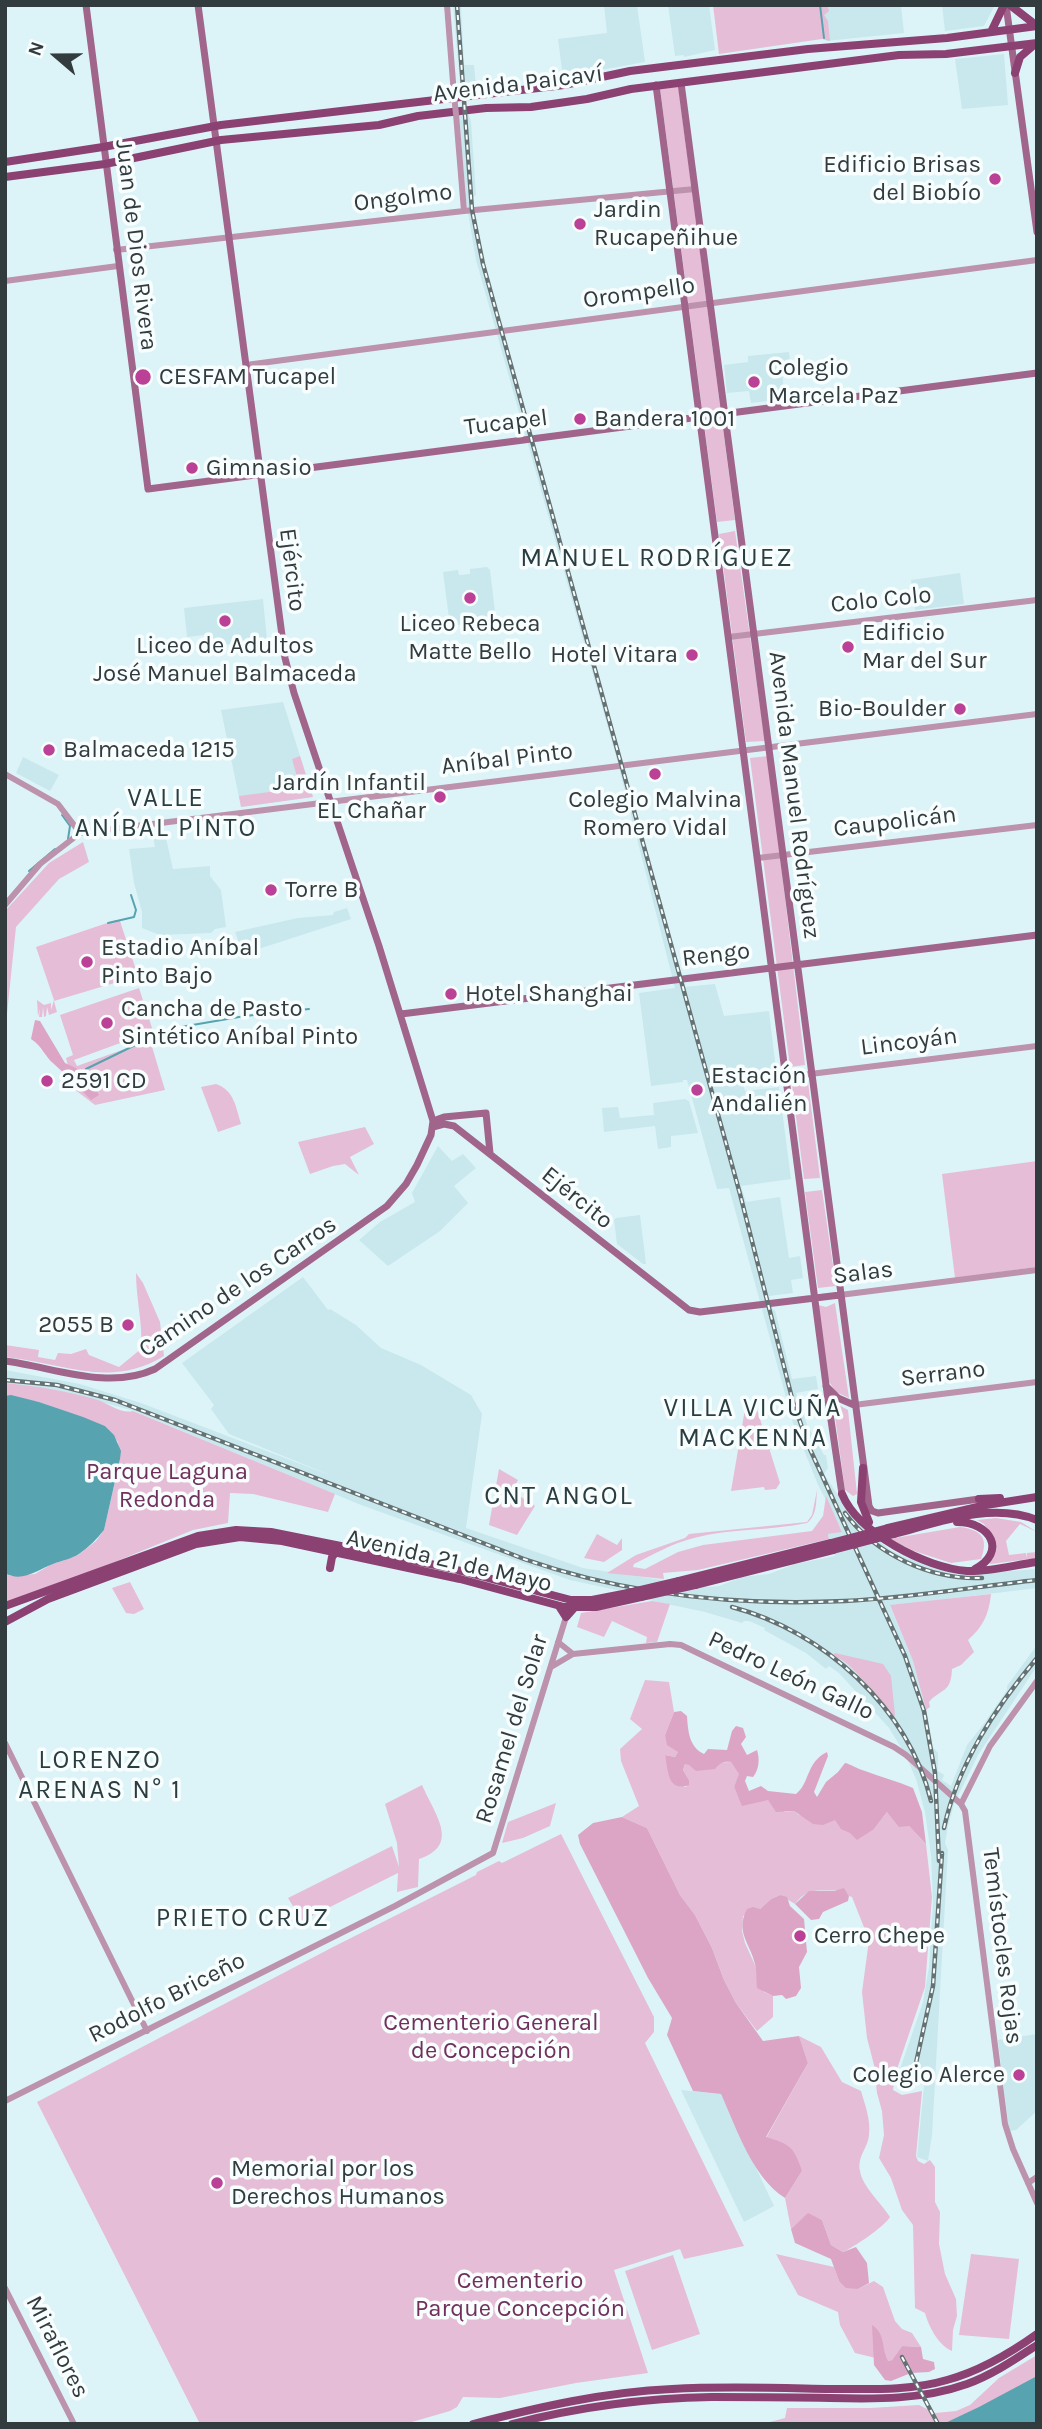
<!DOCTYPE html>
<meta charset="utf-8">
<style>
body{margin:0}
#map{position:relative;width:1042px;height:2429px;overflow:hidden;background:#dcf4f8;font-family:Karla,sans-serif}
canvas{display:block}
.frame{position:absolute;inset:0;border:7px solid #323b3d;pointer-events:none}
.north{position:absolute;left:21px;top:21px;width:70px;height:70px;-webkit-text-stroke:5px #f8fdfe;paint-order:stroke;rotate:290deg;font-size:19px;font-weight:700;line-height:28px;text-align:center;color:#323b3d}
.north::after{content:'';display:block;margin:auto;width:24px;height:32px;background:#323b3d;clip-path:polygon(50% 0,100% 100%,50% 72%,0 100%)}
</style>
<div id="map">
<canvas width="1042" height="2429"></canvas>
<div class="frame"></div>
<div class="north">N</div>
</div>
<script>
const ctx = document.querySelector('canvas').getContext('2d');
ctx.lineJoin = 'round';
function fillPath(path, color) {
  ctx.fillStyle = color;
  ctx.fill(path, 'evenodd');
}
function stroke(path, color, width, dash) {
  ctx.strokeStyle = color;
  ctx.lineWidth = width;
  ctx.lineCap = dash ? 'butt' : 'round';
  ctx.setLineDash(dash || []);
  ctx.stroke(path);
}
function label(font, color, halo, rows, align = 'center') {
  ctx.font = font + ' Karla,sans-serif';
  ctx.lineWidth = 7;
  ctx.setLineDash([]);
  ctx.textBaseline = 'middle';
  ctx.strokeStyle = halo;
  ctx.fillStyle = color;
  for (const [text, x, y, turn = 0] of rows) {
    ctx.save();
    ctx.translate(x, y);
    ctx.rotate((+turn || 0) * Math.PI / 180);
    ctx.textAlign = isNaN(turn) ? turn : align;
    if (halo) ctx.strokeText(text, 0, 0);
    ctx.fillText(text, 0, 0);
    ctx.restore();
  }
}
fillPath(new Path2D(`
 M453,5H461L464,65H474L476,86L466,87L467,94H461Z
 M604,5H637L645,62L563,77L558,39L607,33Z
 M668,5H709L715,50L684,57V55L675,56Z
 M822,5H901L904,33L826,41Z
 M942,5H995L984,26L945,31Z
 M1004,54L1008,105L962,109L955,59Z
 M468,113L471,121L476,195L473,197V214L479,244L684,987L715,984L724,1016L769,1011L776,1070L774,1072L741,1077L745,1091L779,1087L791,1179L741,1186L746,1202L780,1197L789,1258L800,1256L803,1278L791,1280L793,1293L769,1296L773,1310H775L792,1379L816,1376L818,1389L796,1393L808,1427L824,1455H826L828,1468L824,1474L855,1521L889,1549L907,1558L958,1575L1037,1569V1588L890,1606L913,1661L928,1718L931,1745L938,1753V1771L944,1775L942,1780L951,1786L967,1745L983,1725L1007,1690V1686L1037,1645V1666L978,1755L954,1804L948,1826L945,1843L948,1850L932,2135L928,2161L917,2157L924,2086L899,2072L923,2002L929,1967L933,1903L931,1855L925,1812L916,1779L905,1754L889,1728L839,1673L829,1666L826,1669L806,1653L764,1630L765,1628L749,1621H744L742,1623L705,1612L653,1601L621,1591L570,1580L361,1505L134,1411L65,1392L5,1383V1370L80,1384L141,1403L335,1477L229,1434L211,1409L214,1405L182,1363L303,1277L328,1310L330,1309L356,1325L381,1348L421,1365L471,1395L482,1414L466,1528L583,1568L709,1587L719,1586L742,1577L769,1574L795,1564L835,1556L828,1534L842,1531L818,1485L793,1423L729,1188L717,1189L687,1080H683V1082L651,1086L639,993L675,988L616,756L476,260L466,201L459,114Z
 M789,352L791,372L782,373L785,399L751,403L749,391L727,393L724,365L748,362V356Z
 M487,567L490,570L496,620L450,626L443,572L458,570L459,575L470,574V569Z
 M960,573L964,604L915,610L911,580Z
 M263,599L267,640L206,647L205,635L187,637L184,608Z
 M283,702L313,797L241,807L221,710Z
 M23,757L59,775L50,791L16,773Z
 M165,834L173,869L210,866V876L221,890L226,927L215,929L211,933L160,935L142,928V912L134,883L129,849L155,847L153,836Z
 M347,908L351,919L243,954L235,932L298,918L333,915L334,912Z
 M685,1099L689,1101L698,1133L671,1136V1147L658,1149L655,1126L604,1132L602,1108L618,1107L620,1118L654,1115L653,1103Z
 M438,1146L452,1161L463,1154L476,1168L454,1186L468,1203L440,1231L388,1266L359,1240L380,1222L415,1202L412,1193Z
 M640,1215L646,1264H643L617,1244L614,1220L616,1218Z
 M1037,2034V2111L1016,2130L1009,2131L998,2040Z
 M681,2090L721,2094L774,2206L744,2222Z`), '#c8e8ee');
fillPath(new Path2D(`
 M713,5L828,7L829,11L824,15L828,21L830,41L822,39L719,54Z
 M678,85L735,520L717,522L660,88Z
 M735,531L765,741L746,742L719,534Z
 M300,756L313,797L241,807L239,796L300,788L292,759Z
 M768,756L805,1065L790,1067L750,758Z
 M83,842L89,862L59,879L16,927L7,1014H5V911L49,863Z
 M116,920L120,921L138,976L54,1001L57,1012L49,1015L47,1007L46,1016L44,1017L43,1007L42,1017H39L40,1009L38,1016L37,1000L44,1005L51,1003V1010L54,1000L36,947Z
 M139,988L153,1031L74,1060L77,1066L150,1040L165,1090L95,1105L74,1089L66,1058L73,1055L60,1015Z
 M808,1082L820,1178L804,1179L792,1085Z
 M216,1084C234,1090 236,1107 241,1124L218,1132L201,1087Z
 M365,1127L374,1144L350,1157L359,1175L345,1164L333,1166L310,1174L298,1142Z
 M1037,1161V1267L955,1278L942,1174Z
 M822,1190L836,1286L818,1288L805,1192Z
 M136,1273L143,1283L160,1322L164,1356C111,1389 63,1363 5,1357V1345L39,1350L38,1357L55,1360L58,1353L71,1354L86,1349L89,1355L119,1367L141,1349C143,1324 136,1299 136,1273Z
 M835,1303L849,1398L836,1392L828,1380L818,1305L826,1307Z
 M5,1383C37,1386 67,1391 98,1400C109,1404 121,1414 133,1411L335,1494L328,1512L253,1494L230,1493L228,1523L193,1530L41,1592L5,1603V1573L11,1576L35,1574L50,1565L78,1555L96,1541L104,1530L120,1459L118,1442L105,1426L39,1402L5,1396Z
 M833,1402L848,1410L857,1494L853,1496L845,1490Z
 M755,1403L780,1483L776,1489L765,1490L764,1487L731,1491L745,1409Z
 M499,1469L518,1480L512,1491L535,1506L517,1535L489,1525Z
 M818,1485C815,1498 819,1514 807,1523C770,1531 731,1528 694,1538C673,1543 654,1554 634,1564L633,1567L645,1569L678,1552L703,1545L812,1531L823,1516L826,1496L842,1532L828,1534L829,1539L698,1570L663,1573L664,1579L607,1573L636,1555L685,1538L689,1534L807,1522L812,1515Z
 M996,1518L1021,1522L1037,1532L1020,1524L1006,1541L1009,1555L1026,1553L1027,1558V1553L1037,1552V1558L991,1564L988,1563L991,1535L984,1524L977,1520Z
 M960,1527C981,1530 989,1537 981,1559L951,1563L914,1551L889,1539Z
 M597,1534L617,1545L622,1538V1550L604,1562L584,1558Z
 M130,1582L144,1609L134,1614L126,1613L112,1588Z
 M991,1594C989,1614 983,1627 968,1640L974,1652L961,1665L952,1669C951,1694 941,1688 929,1702L930,1707L926,1710L913,1661L890,1605Z
 M652,1601L670,1604L657,1642L646,1643L647,1637L612,1621L604,1637L577,1627L581,1613Z
 M835,1653L883,1664L891,1676L895,1715L893,1718C877,1703 854,1659 832,1656Z
 M645,1680L669,1682L674,1712L665,1735L678,1752L675,1757L665,1755L674,1784L686,1787L689,1780L683,1770L685,1764L731,1762L740,1774L734,1787L739,1798L768,1800L785,1812L794,1811L799,1815L835,1820L874,1829L887,1812L909,1826L926,1844L932,1897L925,1987L896,2072L893,2090L902,2095L922,2091L916,2156L918,2161L924,2164L930,2160L935,2167V2202L940,2212L939,2244L945,2274L956,2299L957,2316L953,2330L952,2351C938,2345 929,2327 925,2313L915,2308L913,2225L902,2210L891,2178L879,2158L884,2135L882,2111L877,2093L874,2065L867,2038L862,1992L869,1940L852,1897L849,1896L844,1889C823,1894 810,1883 795,1904L780,1895L771,1899L760,1909L743,1916L742,1931L745,1943L755,1965L764,1992L773,1996V2017L757,2031L736,2003L724,1980L712,1948L695,1915L680,1895L647,1828L622,1817L639,1806L621,1761L620,1749L642,1729L630,1719Z
 M422,1785C435,1815 461,1845 419,1859L418,1887L397,1892L398,1873L302,1921L288,1898L392,1846L399,1867L397,1843L385,1804Z
 M556,1803L550,1826L523,1838L502,1843L508,1822Z
 M561,1834L654,2017V2032L645,2043L744,2246L684,2259L680,2249L614,2270L648,2373L576,2383L500,2398L463,2397L457,2407L450,2411L405,2424H200L37,2102L333,1947L476,1875L477,1872L499,1861L502,1863Z
 M799,2036L821,2047L842,2082L861,2091C865,2105 871,2120 869,2135C868,2148 857,2156 860,2171C862,2186 882,2204 890,2217C884,2227 854,2247 843,2252L831,2245L822,2220L808,2214L791,2229L785,2198L802,2171L766,2138L808,2063Z
 M776,2254L834,2267L839,2281L858,2289L874,2281L883,2287L895,2321L902,2329L912,2333L921,2347L902,2346L892,2360L888,2361L855,2353L840,2325L838,2312L798,2295Z
 M971,2254L1019,2259L1009,2339L959,2335Z
 M673,2255L700,2334L652,2350L625,2271Z
 M1037,2355V2424L973,2411L943,2424H762L785,2418L787,2408H870L919,2405L935,2413L956,2411L970,2405L999,2378Z`), '#e6bdd6');
fillPath(new Path2D(`
 M35,1020L40,1021L65,1063L87,1073L99,1095L91,1100C79,1088 66,1075 54,1064C45,1057 43,1047 31,1039Z
 M681,1711L687,1716C688,1731 689,1747 704,1754L708,1749L727,1750L732,1731L736,1726L743,1728L746,1737L741,1744L747,1755L757,1750C760,1759 759,1770 753,1777L747,1776L745,1781L749,1791L761,1786L768,1791L796,1794C810,1783 806,1762 827,1752L828,1756L814,1792L817,1797L826,1782L838,1772L845,1763C851,1764 857,1769 865,1771C881,1777 897,1781 913,1788L922,1812L926,1844L909,1826L899,1827L887,1812L874,1829L857,1840L850,1833L841,1829L835,1820L823,1825L813,1824L794,1811L776,1812L768,1800L742,1806L734,1787L739,1774L731,1762C723,1761 720,1763 715,1769L696,1771L689,1765L685,1764L683,1770L689,1780V1785C667,1793 668,1769 665,1755L675,1757L678,1752L667,1745L665,1735L674,1712Z
 M622,1817L647,1828L680,1895L695,1915L712,1948L724,1980L736,2003L763,2041L799,2036L808,2063L766,2137C789,2144 794,2146 802,2171L785,2198C752,2177 737,2129 721,2094L693,2091L667,2035L672,2018L648,1978L580,1844L578,1835L593,1823Z
 M844,1888L849,1896L848,1901L823,1912L819,1919L811,1920L795,1904L809,1891H834Z
 M780,1895L787,1897L790,1906L804,1919L807,1952L799,1967L801,1988L796,1996L786,1999L782,1995L773,1996L757,1988C756,1980 757,1971 755,1964C750,1943 735,1932 747,1909L753,1907L760,1909L771,1899Z
 M808,2213L822,2220L831,2245L843,2252L856,2247L867,2263L869,2283L858,2289L846,2288L839,2281L831,2259L795,2243L791,2229Z
 M872,2325C886,2334 881,2348 888,2361L892,2360L902,2346L921,2347L923,2359L934,2362L935,2369L929,2372L911,2373L891,2381L885,2380L874,2365Z`), '#dca5c6');
fillPath(new Path2D(`
 M11,1395L39,1402L83,1417L105,1426L114,1435L121,1451L120,1459L104,1530C97,1539 89,1547 79,1554C73,1558 61,1561 53,1564C37,1570 22,1583 5,1573V1396Z
 M1037,2376V2424H943L979,2407Z`), '#57a3b0');
stroke(new Path2D(`
 M820,5L824,38
 M62,815L70,826L68,839
 M29,871L55,849
 M108,923L134,917L136,910L131,895
 M169,1029L245,1016L309,1009
 M86,1069L160,1033`), '#57a3b0', 2);
stroke(new Path2D(`
 M447,5L454,95
 M456,114L464,211
 M116,250L464,211L695,189
 M5,281L118,266
 M246,365L1037,260
 M729,637L1037,600
 M5,774L58,804L80,833
 M80,833L1037,714
 M758,858L1037,825
 M5,905L40,864L80,833
 M786,1077L1037,1046
 M840,1295L1037,1270
 M854,1405L1037,1382
 M558,1642L573,1654
 M551,1667L573,1654L670,1644L681,1645L894,1747L906,1755L961,1804L965,1811L1005,2124L1013,2149L1037,2203
 M5,1743L147,2031
 M961,1804L990,1746L1037,1681
 M5,2101L395,1906L493,1853L566,1617
 M1028,2183L1037,2177
 M5,2288L74,2424`), '#bc92ac', 6);
stroke(new Path2D(`
 M86,5L148,489L1037,373
 M1006,5L1037,232
 M681,83L869,1506L872,1511L878,1513L979,1499
 M656,85L828,1400L842,1494
 M401,1014L1037,935
 M433,1121L444,1117L486,1113L490,1153
 M433,1127L444,1124L454,1126L689,1310L700,1312L840,1295
 M5,1361C53,1367 108,1391 155,1369L387,1206L406,1184L417,1165L431,1135L433,1121L379,946L294,693L285,658L198,5
 M826,1386L838,1398L854,1405`), '#a1648b', 7);
stroke(new Path2D(`
 M1010,5L1037,26
 M991,32L1004,5
 M1015,73L1020,57L1034,45
 M5,162L103,147L221,125L564,85L630,71L808,49L947,38L1037,26
 M5,177L105,164L221,140L379,125L418,116L486,108L531,107L587,99L631,89L899,55L946,54L1037,43
 M863,1468L861,1502L869,1522
 M842,1494C858,1533 926,1568 967,1571C989,1572 1014,1565 1037,1562
 M979,1499L1000,1498
 M957,1522C991,1522 1007,1552 975,1569
 M888,1528L986,1505L1037,1497
 M894,1534C940,1522 991,1502 1037,1520
 M330,1568L332,1557L336,1552
 M679,1581L831,1543
 M695,1585L833,1550
 M5,1606L198,1536L236,1530L271,1532L450,1568L571,1600H592L628,1593
 M559,1606L566,1617L574,1608
 M5,1622L48,1599L196,1544L240,1537L282,1541L460,1579L564,1607H596L641,1597
 M473,2424C539,2407 604,2392 672,2389C725,2386 778,2388 831,2389C870,2389 910,2391 947,2380C980,2371 1009,2354 1037,2334
 M512,2424C578,2407 644,2398 712,2397C752,2397 791,2397 830,2398C876,2399 922,2400 967,2384C992,2375 1014,2360 1037,2345`), '#8b4273', 8);
const rail = new Path2D(`
 M457,5L472,210L483,264L740,1194L793,1402L809,1447L905,1656L924,1711L935,1773L939,1861
 M5,1380L57,1385L115,1400L524,1559C627,1595 737,1606 845,1601C909,1598 973,1587 1037,1580
 M845,1513C876,1555 931,1580 982,1578
 M732,1607C823,1631 908,1707 931,1801
 M944,1828C958,1764 995,1708 1037,1658
 M912,2081L933,1986L942,1853
 M902,2357L938,2424`);
stroke(rail, '#647274', 4.5);
stroke(rail, '#f8fdfe', 2, [5]);
stroke(new Path2D(`
 M454,95L456,114`), '#bc92ac', 6);
stroke(new Path2D(`
 M831,1543L888,1528
 M833,1550L894,1534
 M628,1593L679,1581
 M641,1597L695,1585`), '#8b4273', 8);
for (const [x, y, r, color] of [
 [995,179,7,"#ba4195"],
 [580,224,7,"#ba4195"],
 [143,377,9,"#ba4195"],
 [754,382,7,"#ba4195"],
 [580,419,7,"#ba4195"],
 [192,468,7,"#ba4195"],
 [470,598,7,"#ba4195"],
 [225,621,7,"#ba4195"],
 [848,647,7,"#ba4195"],
 [692,655,7,"#ba4195"],
 [960,709,7,"#ba4195"],
 [49,750,7,"#ba4195"],
 [655,774,7,"#ba4195"],
 [440,797,7,"#ba4195"],
 [271,890,7,"#ba4195"],
 [87,962,7,"#ba4195"],
 [451,994,7,"#ba4195"],
 [107,1023,7,"#ba4195"],
 [47,1081,7,"#ba4195"],
 [697,1090,7,"#ba4195"],
 [128,1325,7,"#ba4195"],
 [800,1936,7,"#ba4195"],
 [1019,2075,7,"#ba4195"],
 [217,2183,7,"#ba4195"]
]) {
  const dot = new Path2D();
  dot.arc(x, y, r, 0, 2 * Math.PI);
  ctx.fillStyle = color;
  ctx.fill(dot);
  stroke(dot, '#f8fdfe', 2.5);
}
label('24px', '#323b3d', '#f8fdfe', [
 ["Avenida Paicaví",518,84,-7],
 ["Ongolmo",403,198,-7],
 ["Juan de Dios Rivera",136,245,83],
 ["Orompello",639,293,-8],
 ["Tucapel",506,423,-7],
 ["Ejército",292,570,83],
 ["Colo Colo",881,600,-6],
 ["Aníbal Pinto",507,759,-7],
 ["Avenida Manuel Rodríguez",794,795,83],
 ["Caupolicán",895,822,-7],
 ["Rengo",716,955,-7],
 ["Lincoyán",909,1042,-7],
 ["Ejército",577,1198,39],
 ["Salas",863,1273,-7],
 ["Camino de los Carros",238,1287,-34],
 ["Serrano",943,1374,-7],
 ["Avenida 21 de Mayo",449,1561,13],
 ["Pedro León Gallo",791,1676,25],
 ["Rosamel del Solar",512,1729,-73],
 ["Temístocles Rojas",1002,1946,83],
 ["Rodolfo Briceño",167,1998,-27],
 ["Miraflores",57,2347,63]
]);
label('24px', '#323b3d', '#f8fdfe', [
 ["Edificio Brisas",981,165,"right"],
 ["del Biobío",981,193,"right"],
 ["Jardin",594,210],
 ["Rucapeñihue",594,238],
 ["Colegio",768,368],
 ["Marcela Paz",768,396],
 ["CESFAM Tucapel",159,377],
 ["Bandera 1001",594,419],
 ["Gimnasio",206,468],
 ["Liceo Rebeca",470,624,"center"],
 ["Matte Bello",470,652,"center"],
 ["Edificio",862,633],
 ["Mar del Sur",862,661],
 ["Liceo de Adultos",225,646,"center"],
 ["José Manuel Balmaceda",225,674,"center"],
 ["Hotel Vitara",678,655,"right"],
 ["Bio-Boulder",946,709,"right"],
 ["Balmaceda 1215",63,750],
 ["Jardín Infantil",426,783,"right"],
 ["EL Chañar",426,811,"right"],
 ["Colegio Malvina",655,800,"center"],
 ["Romero Vidal",655,828,"center"],
 ["Torre B",285,890],
 ["Estadio Aníbal",101,948],
 ["Pinto Bajo",101,976],
 ["Hotel Shanghai",465,994],
 ["Cancha de Pasto",121,1009],
 ["Sintético Aníbal Pinto",121,1037],
 ["Estación",711,1076],
 ["Andalién",711,1104],
 ["2591 CD",61,1081],
 ["2055 B",114,1325,"right"],
 ["Cerro Chepe",814,1936],
 ["Colegio Alerce",1005,2075,"right"],
 ["Memorial por los",231,2169],
 ["Derechos Humanos",231,2197]
], 'left');
label('24px', '#71305c', '#f8fdfe', [
 ["Parque Laguna",167,1472],
 ["Redonda",167,1500],
 ["Cementerio General",491,2023],
 ["de Concepción",491,2051],
 ["Cementerio",520,2281],
 ["Parque Concepción",520,2309]
]);
ctx.letterSpacing = '2px';
label('26px', '#2a3e41', '#f8fdfe', [
 ["MANUEL RODRÍGUEZ",657,559],
 ["VALLE",166,799],
 ["ANÍBAL PINTO",166,829],
 ["VILLA VICUÑA",753,1409],
 ["MACKENNA",753,1439],
 ["CNT ANGOL",559,1497],
 ["LORENZO",100,1761],
 ["ARENAS N° 1",100,1791],
 ["PRIETO CRUZ",243,1919]
]);
ctx.letterSpacing = '0px';
</script>
